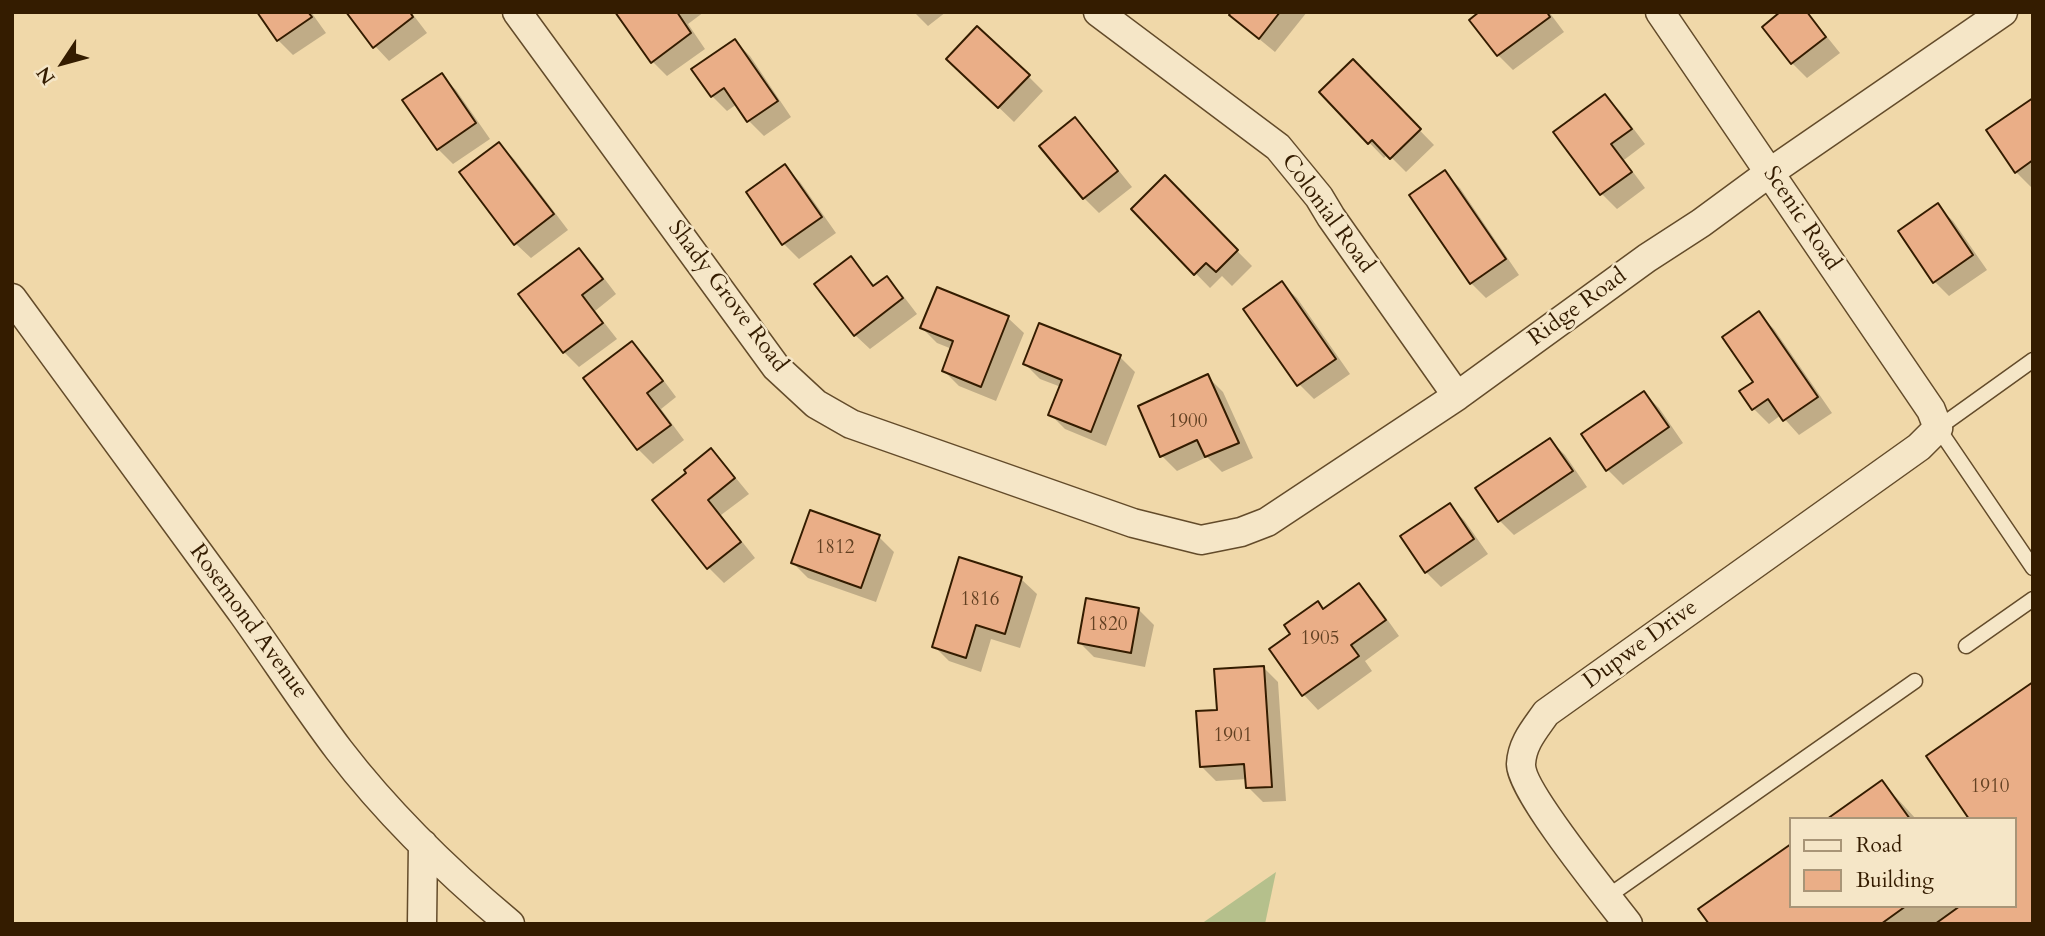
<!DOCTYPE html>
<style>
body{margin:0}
#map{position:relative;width:2045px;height:936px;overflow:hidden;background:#f0d8a9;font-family:Cardo,serif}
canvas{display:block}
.frame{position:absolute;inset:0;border:14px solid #341c00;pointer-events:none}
.legend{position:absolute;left:1789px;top:817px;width:228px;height:91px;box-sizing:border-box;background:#f5e6c7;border:2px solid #a89577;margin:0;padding:9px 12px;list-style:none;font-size:21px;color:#341c00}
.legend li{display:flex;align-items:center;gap:14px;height:35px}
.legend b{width:35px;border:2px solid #a89577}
.north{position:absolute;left:28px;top:28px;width:70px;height:70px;-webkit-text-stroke:5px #f5e6c7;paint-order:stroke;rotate:234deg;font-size:19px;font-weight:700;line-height:28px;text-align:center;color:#341c00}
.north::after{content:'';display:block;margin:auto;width:24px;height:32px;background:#341c00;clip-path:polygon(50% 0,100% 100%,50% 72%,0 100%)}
</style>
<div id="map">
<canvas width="2045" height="936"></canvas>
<div class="frame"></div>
<ul class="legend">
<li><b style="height:9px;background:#f5e6c7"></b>Road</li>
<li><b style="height:19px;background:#eaae87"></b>Building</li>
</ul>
<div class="north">N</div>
</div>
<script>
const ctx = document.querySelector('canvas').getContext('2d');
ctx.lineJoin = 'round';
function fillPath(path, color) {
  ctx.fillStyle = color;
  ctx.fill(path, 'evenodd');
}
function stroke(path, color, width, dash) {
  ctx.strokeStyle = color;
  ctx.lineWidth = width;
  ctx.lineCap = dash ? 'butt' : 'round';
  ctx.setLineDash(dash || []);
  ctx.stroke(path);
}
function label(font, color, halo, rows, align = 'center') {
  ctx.font = font + ' Cardo,serif';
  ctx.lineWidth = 5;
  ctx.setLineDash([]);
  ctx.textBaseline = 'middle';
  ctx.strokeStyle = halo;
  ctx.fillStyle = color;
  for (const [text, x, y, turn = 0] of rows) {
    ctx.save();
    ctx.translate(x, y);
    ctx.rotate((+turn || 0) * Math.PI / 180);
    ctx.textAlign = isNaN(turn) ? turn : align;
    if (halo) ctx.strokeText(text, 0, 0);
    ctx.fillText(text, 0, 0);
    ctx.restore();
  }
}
fillPath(new Path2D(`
 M1276,872L1265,924H1201Z`), '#b5c08c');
fillPath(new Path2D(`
 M260,12H311L326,33L293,55L278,40Z
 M348,12H411L427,33L389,61L375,46Z
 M617,12H704L688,24L705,49L667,76L652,61Z
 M914,12H946L928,26Z
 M1234,12H1307L1275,52L1247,29L1232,15Z
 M1482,12H1549L1564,32L1513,70L1498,55Z
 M1807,12L1840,53L1807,78L1792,63Z
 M735,41L750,56L791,117L764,136L749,121L737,104L727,111L712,96Z
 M1353,62L1434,145L1406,172L1388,154L1384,158L1321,92Z
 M963,73L1028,76L1043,91L1014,122Z
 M441,75L456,90L490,139L453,164L438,149Z
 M1605,96L1620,111L1645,144L1624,160L1645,188L1617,209L1602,194L1556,133Z
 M2033,100V186L2031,187L2016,172Z
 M1075,120L1090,135L1132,187L1099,213L1084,198Z
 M499,144L514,159L568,230L531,258L516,244Z
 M785,167L800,182L836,233L799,259L784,244L748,193Z
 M1445,173L1460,188L1519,275L1486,298L1471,283Z
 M1165,178L1252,266L1232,286L1222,276L1210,288L1133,209Z
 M1938,206L1953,221L1987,270L1949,296L1934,281Z
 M579,250L594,265L616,294L595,311L617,339L579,367L564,352L521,294Z
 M850,258L876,287L887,279L901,293L917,314L870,349L855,335Z
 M1282,284L1297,298L1350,374L1314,399L1299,384Z
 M938,289L1008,318L1024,333L996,401L959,386L944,371L952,349L937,343L922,328Z
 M1759,314L1774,329L1832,413L1799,435L1781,415L1769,424L1754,409Z
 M632,343L647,358L676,397L661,409L684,440L653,464L638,449Z
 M1120,357L1135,372L1106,446L1065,429L1050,414L1061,387L1040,379L1025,364Z
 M1208,377L1223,392L1253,458L1222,472L1207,457L1177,471L1162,456Z
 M1644,393L1659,408L1683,443L1623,485L1608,470Z
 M1550,440L1565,455L1587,487L1514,535L1499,520Z
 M711,451L726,466L749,494L721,515L755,558L724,583L709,568L655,500L689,473Z
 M1449,505L1464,520L1488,554L1441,587L1426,572Z
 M811,512L879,537L894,552L876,602L808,578L793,563Z
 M1021,579L1037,594L1020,648L991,639L981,672L949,661L934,646Z
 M1359,586L1374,601L1399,636L1365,661L1372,671L1318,710L1304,695L1292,635L1318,603L1325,610Z
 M1139,610L1154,625L1145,667L1094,657L1079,642Z
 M1263,667L1278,682L1286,801L1263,802L1248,787L1247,779L1216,781L1201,766Z
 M1882,782L1916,819H1830Z
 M1791,846V906H2015L2033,924H1711L1701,909Z`), '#0003');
const building = new Path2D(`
 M257,12H308L312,17L277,41Z
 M346,12H410L413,17L373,48Z
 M615,12H677L691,33L651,63Z
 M1231,12H1280L1259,39L1229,15Z
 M1479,12H1547L1550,17L1497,56L1469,20Z
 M1780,12H1807L1826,37L1791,64L1762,27Z
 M977,26L1030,75L998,108L946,59Z
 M735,39L778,101L747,122L724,88L711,97L691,69Z
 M1353,59L1421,129L1390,159L1372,140L1368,144L1319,92Z
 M442,73L476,123L437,150L402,100Z
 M1605,94L1632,129L1611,144L1632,172L1600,195L1553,132Z
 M2033,98V160L2015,173L1986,130Z
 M1075,117L1118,171L1083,199L1039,146Z
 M499,142L554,214L514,245L459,172Z
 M785,164L822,217L782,245L746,192Z
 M1445,170L1506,259L1470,284L1409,195Z
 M1165,175L1238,250L1216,272L1206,263L1194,275L1131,209Z
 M1938,203L1973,255L1933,283L1898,231Z
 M579,248L603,279L582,295L603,323L563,353L518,294Z
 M851,256L873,286L887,276L903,298L854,336L814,284Z
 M1282,281L1336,359L1297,386L1243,309Z
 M937,287L1009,316L981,387L942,371L953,341L920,328Z
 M1759,311L1818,397L1783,421L1768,399L1752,410L1739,391L1753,382L1722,337Z
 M1039,323L1121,355L1091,432L1048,415L1062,380L1023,364Z
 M632,341L663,381L647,393L671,425L637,450L583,378Z
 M1208,374L1239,443L1205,457L1197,440L1160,457L1138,406Z
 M1644,391L1669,427L1606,471L1581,434Z
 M1550,438L1573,471L1498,522L1475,488Z
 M711,448L735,478L708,500L741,542L707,569L652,500L686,473L684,470Z
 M1450,503L1474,539L1425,573L1400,536Z
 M810,510L880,535L861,588L791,563Z
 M959,557L1022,577L1005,634L976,625L966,658L932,647Z
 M1359,583L1386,620L1351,645L1359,656L1302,696L1269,649L1290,634L1284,625L1318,601L1323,609Z
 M1086,598L1139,608L1131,653L1078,643Z
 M1264,666L1272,787L1246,788L1244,764L1200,767L1196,711L1217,710L1214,669Z
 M2033,682V924H1935L1960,906H2015V819H1969L1926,756Z
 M1882,780L1910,819H1827Z
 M1791,844V906H1906L1881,924H1709L1698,909Z`);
fillPath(building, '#eaae87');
stroke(building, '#341c00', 2);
const lane = new Path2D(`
 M2033,360L1938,428L2033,568
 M1966,646L2033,599
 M1607,897L1915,681`);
const street = new Path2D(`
 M517,12L776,367L816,404L851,424L1133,523L1201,540L1241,532L1267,522L1457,396L1647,258L1701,223L1769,173L2003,12
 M1098,12L1278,147L1319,197L1331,217L1457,396
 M12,298C89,403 165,507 241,611C274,657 305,705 339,750C388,814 448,872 510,924
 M422,924L423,844
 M1628,924C1608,898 1520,790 1521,764C1522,743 1535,729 1546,713L1919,447L1938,428L1931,410L1660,12`);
stroke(lane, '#634b2a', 17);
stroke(street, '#634b2a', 31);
stroke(lane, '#f5e6c7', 14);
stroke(street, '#f5e6c7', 28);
label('19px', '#624022', null, [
 ["1900",1188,423],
 ["1812",835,549],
 ["1816",980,601],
 ["1820",1108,626],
 ["1905",1320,640],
 ["1901",1233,737],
 ["1910",1990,788]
]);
label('23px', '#341c00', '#f5e6c7', [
 ["Colonial Road",1327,214,54],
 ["Scenic Road",1801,219,56],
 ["Shady Grove Road",727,297,53],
 ["Ridge Road",1578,308,-36],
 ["Rosemond Avenue",248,622,54],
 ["Dupwe Drive",1641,645,-36]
]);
</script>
